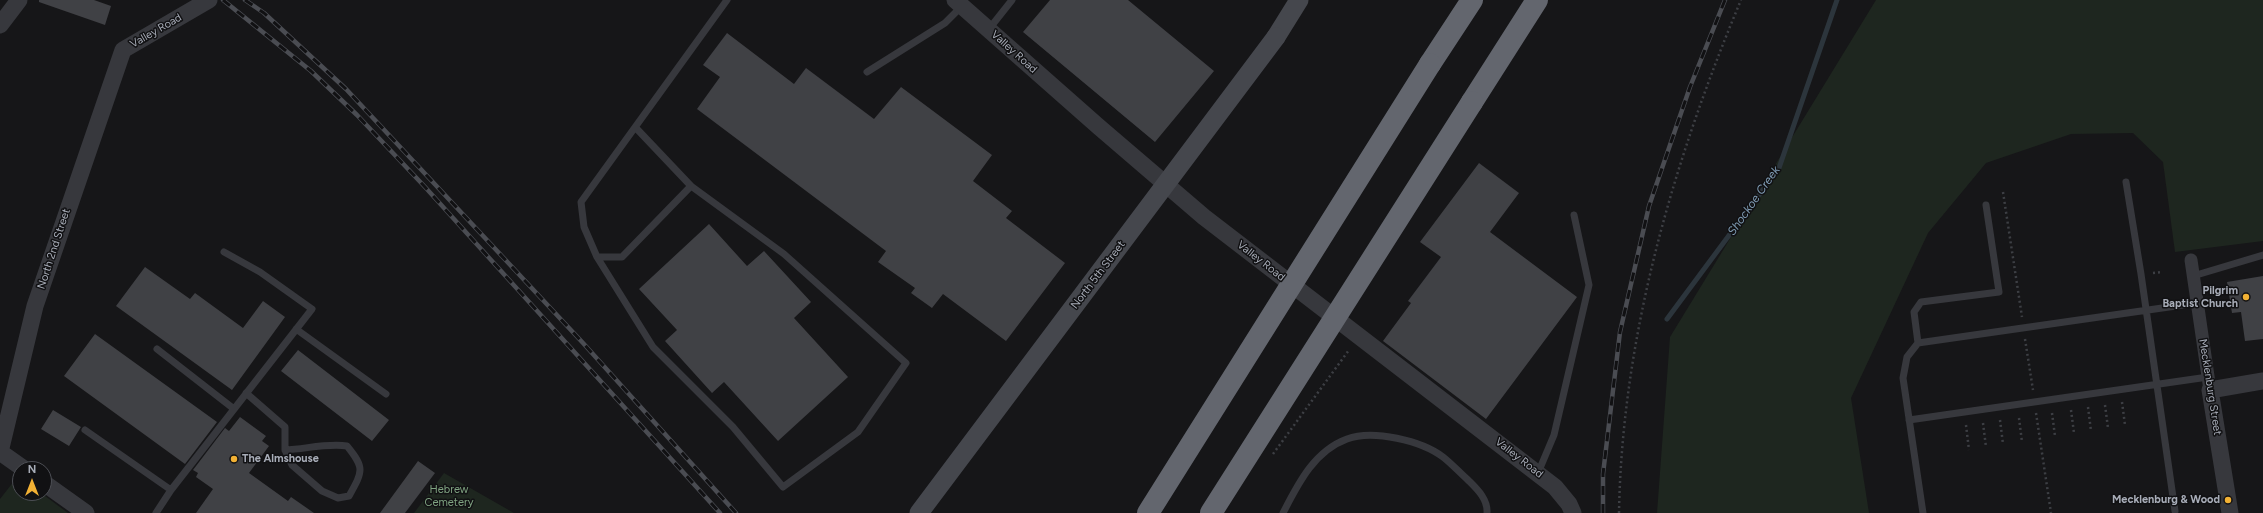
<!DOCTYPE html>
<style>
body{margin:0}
#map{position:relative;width:2263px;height:513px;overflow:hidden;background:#161618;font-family:Figtree,sans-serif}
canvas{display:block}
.north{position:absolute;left:12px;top:461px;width:40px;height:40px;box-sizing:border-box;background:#111113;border:1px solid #4d4f55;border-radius:50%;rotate:0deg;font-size:11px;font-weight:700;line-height:16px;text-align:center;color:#a8adb8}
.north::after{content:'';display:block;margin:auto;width:14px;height:18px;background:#f2b134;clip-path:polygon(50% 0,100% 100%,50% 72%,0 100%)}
</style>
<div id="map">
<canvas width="2263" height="513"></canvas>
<div class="north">N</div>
</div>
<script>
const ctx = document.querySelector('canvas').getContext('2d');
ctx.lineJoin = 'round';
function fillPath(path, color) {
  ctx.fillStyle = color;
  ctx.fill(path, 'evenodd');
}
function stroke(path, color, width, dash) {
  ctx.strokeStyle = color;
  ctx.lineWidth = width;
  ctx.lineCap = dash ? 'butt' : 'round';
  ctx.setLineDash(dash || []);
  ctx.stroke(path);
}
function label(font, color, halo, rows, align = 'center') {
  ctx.font = font + ' Figtree,sans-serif';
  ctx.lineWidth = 3;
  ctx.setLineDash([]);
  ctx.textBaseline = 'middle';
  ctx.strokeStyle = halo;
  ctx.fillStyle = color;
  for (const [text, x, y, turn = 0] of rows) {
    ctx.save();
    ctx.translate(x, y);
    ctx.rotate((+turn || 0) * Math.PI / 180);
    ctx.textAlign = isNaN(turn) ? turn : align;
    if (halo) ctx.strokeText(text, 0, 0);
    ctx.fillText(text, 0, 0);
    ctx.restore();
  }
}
fillPath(new Path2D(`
 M1876,0H2263V241L2175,252L2163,162L2133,133L2071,134L1986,163L1928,233L1851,398L1869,513H1657L1670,337Z
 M444,473L514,513H414Z
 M18,476L20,477V493H41L68,513H0V499Z`), '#1e261f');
stroke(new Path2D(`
 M1667,319L1779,168L1837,0`), '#2c353c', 5);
fillPath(new Path2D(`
 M39,0H94L111,6L105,25L39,2Z
 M1050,0H1128L1214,71L1155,142L1023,32Z
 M727,33L794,84L806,68L874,119L901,87L992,155L973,181L1012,211L1006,218L1065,263L1006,341L943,294L932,308L911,293L915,288L878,262L886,251L697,109L720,77L703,65Z
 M1479,163L1519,193L1490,232L1577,297L1486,419L1383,341L1411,303L1408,301L1441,257L1420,242Z
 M709,224L747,266L764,251L811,302L794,318L848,377L778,441L724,382L712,393L665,341L677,330L639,289Z
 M145,267L190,299L195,293L243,328L263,301L285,317L232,390L116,306Z
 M2263,276V339L2245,341L2241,312L2232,313L2227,282Z
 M95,334L217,422L185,464L64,376Z
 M298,350L389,420L372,441L281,371Z
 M53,410L81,427L69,446L41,429Z
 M240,417L266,436L262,441L269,446L249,473L288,501L291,497L314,513H196L213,489L196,477L198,473L193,470L225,428L229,431Z
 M418,461L435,473L405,513H380Z`), '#404145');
stroke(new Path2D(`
 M2003,192L2022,317
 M2153,273L2162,272
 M2025,339L2033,390
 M2122,402L2125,425
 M2105,405L2108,428
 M2088,407L2091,431
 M2071,410L2074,433
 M2036,413L2051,513
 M2052,413L2055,436
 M2019,418L2022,442
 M2000,420L2003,444
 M1983,423L1986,447
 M1966,425L1969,450
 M1273,454L1349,350
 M1619,513C1622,337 1673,162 1741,0`), '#3d3f44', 2.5, [2, 3]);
stroke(new Path2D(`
 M989,29L1012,0
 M867,72L945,23L962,6
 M636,128L691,186L622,257H597L584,227L581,202L727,0
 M2126,182L2141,274L2175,511
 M597,257L653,347L733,427L783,487L858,432L906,363L784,254L691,186
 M2193,276L2263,255
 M296,329L386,394
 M1918,343L2197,303
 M157,349L234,409
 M246,393L285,427V450L292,465L322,491L338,498L349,496C363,471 365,468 347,446C327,443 306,449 285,450
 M1909,420L2208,377
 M85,430L171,490
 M1538,473L1554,435L1589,285L1574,215
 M156,513L171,490L312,309L260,272L224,252
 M1283,513C1298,484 1314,451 1347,439C1373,429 1422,441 1443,457C1452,464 1460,473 1468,480C1477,489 1488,499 1487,513
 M1923,513L1903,378L1907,357L1918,343L1914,312L1921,302L1999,292L1986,205`), '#37383d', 7);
stroke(new Path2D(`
 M2191,260L2210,390`), '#37383d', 13);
stroke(new Path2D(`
 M955,0L1099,127L1204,217L1555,487L1569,504L1573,513
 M0,25L19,0
 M0,452L35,306L123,50L209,0
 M0,452L24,469
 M44,483L86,513
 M2230,513L2210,390L2263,381`), '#37383d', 17);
stroke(new Path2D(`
 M1276,37L1299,0`), '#45474d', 19);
stroke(new Path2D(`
 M1430,64L1472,0
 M1472,102L1537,0`), '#63666e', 22);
const rail = new Path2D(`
 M223,0L311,71L357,115L425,187L720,513
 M245,0L264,13L346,89L583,343L736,513
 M1603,513V474L1620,332L1649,206L1690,87L1725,0`);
stroke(rail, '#4a4c52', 4.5);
stroke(rail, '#111113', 3, [9]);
stroke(new Path2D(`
 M919,513L1276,37`), '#45474d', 19);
stroke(new Path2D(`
 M1148,513L1430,64
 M1211,513L1472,102`), '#63666e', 22);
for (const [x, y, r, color] of [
 [2246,297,4,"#f2b134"],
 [234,459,4,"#f2b134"],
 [2228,500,4,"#f2b134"]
]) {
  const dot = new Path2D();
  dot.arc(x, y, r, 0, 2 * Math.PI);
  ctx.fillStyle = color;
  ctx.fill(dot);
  stroke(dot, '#111113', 1.5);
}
label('11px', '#a8adb8', '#111113', [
 ["Valley Road",156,31,-30],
 ["Valley Road",1014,52,42],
 ["North 2nd Street",54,249,-72],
 ["Valley Road",1261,261,38],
 ["North 5th Street",1098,275,-53],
 ["Mecklenburg Street",2210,387,81],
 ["Valley Road",1519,458,38]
]);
label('bold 11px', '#a8adb8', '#111113', [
 ["Pilgrim",2238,291],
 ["Baptist Church",2238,304],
 ["The Almshouse",242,459,"left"],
 ["Mecklenburg & Wood",2220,500]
], 'right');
label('11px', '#7fa381', '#111113', [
 ["Hebrew",449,490],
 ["Cemetery",449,503]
]);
label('italic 12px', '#7f9bb3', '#111113', [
 ["Shockoe Creek",1754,201,-55]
]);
</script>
